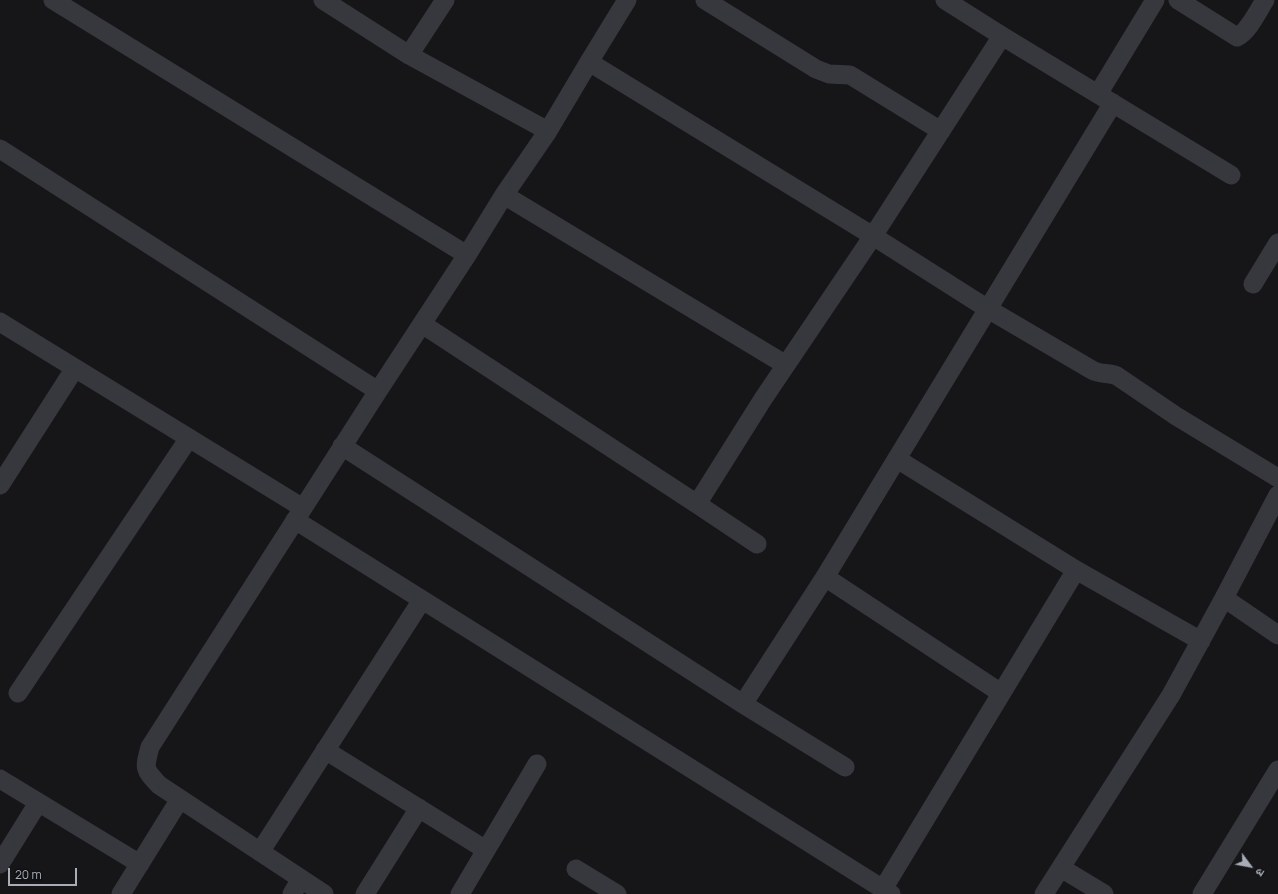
<!DOCTYPE html>
<meta charset="utf-8">
<style>
body{margin:0}
#map{position:relative;width:1278px;height:894px;overflow:hidden;background:#161618;font-family:Manrope,"Noto Sans Devanagari",sans-serif}
canvas{display:block}
.north{position:absolute;left:1230px;top:846px;width:40px;height:40px;-webkit-text-stroke:3px #111113;paint-order:stroke;rotate:122deg;font-size:11px;font-weight:700;line-height:16px;text-align:center;color:#a8adb8}
.north::after{content:'';display:block;margin:auto;width:14px;height:18px;background:#a8adb8;clip-path:polygon(50% 0,100% 100%,50% 72%,0 100%)}
.scale{position:absolute;left:8px;top:868px;width:69px;height:18px;box-sizing:border-box;border:2px solid #a8adb8;border-top:0;padding-left:5px;font-size:12px;line-height:14px;white-space:nowrap;color:#a8adb8;-webkit-text-stroke:3px #111113;paint-order:stroke}
</style>
<div id="map">
<canvas width="1278" height="894"></canvas>
<div class="north">उ</div>
<div class="scale">20 m</div>
</div>
<script>
const ctx = document.querySelector('canvas').getContext('2d');
ctx.lineJoin = 'round';
function stroke(path, color, width, dash) {
  ctx.strokeStyle = color;
  ctx.lineWidth = width;
  ctx.lineCap = dash ? 'butt' : 'round';
  ctx.setLineDash(dash || []);
  ctx.stroke(path);
}
stroke(new Path2D(`
 M53,0L467,255
 M323,0L409,55L548,131
 M705,0L816,69L829,74L850,75L941,131
 M945,0L1002,36L1231,175
 M1178,0L1237,37C1248,32 1258,11 1265,0
 M409,55L445,0
 M589,62L873,236L988,309L1092,370C1101,375 1109,372 1117,376L1176,416L1278,478
 M1098,94L1155,0
 M0,149L378,391
 M504,195L786,365
 M1253,284L1278,243
 M0,322L303,508
 M422,324L697,504L757,544
 M342,446L743,704L845,767
 M897,459L1076,570L1201,641
 M0,485L75,368
 M697,504L763,399L873,236L1002,36
 M295,520L891,894
 M825,577L1001,693
 M1224,598L1278,635
 M18,693L189,438
 M743,704L825,577L1113,103
 M325,750L486,850
 M0,779L140,864
 M260,852L422,600
 M0,864L38,803
 M1061,868L1104,894
 M576,869L617,894
 M883,889L1076,570
 M121,894L180,799
 M292,894L301,879
 M324,894L159,785C144,769 144,769 150,747L378,391L467,255L504,195L548,131L589,62L627,0
 M365,894L419,808
 M460,894L537,764
 M1044,894L1171,695L1224,598L1278,495
 M1202,894L1278,770`), '#37383d', 19);
</script>
